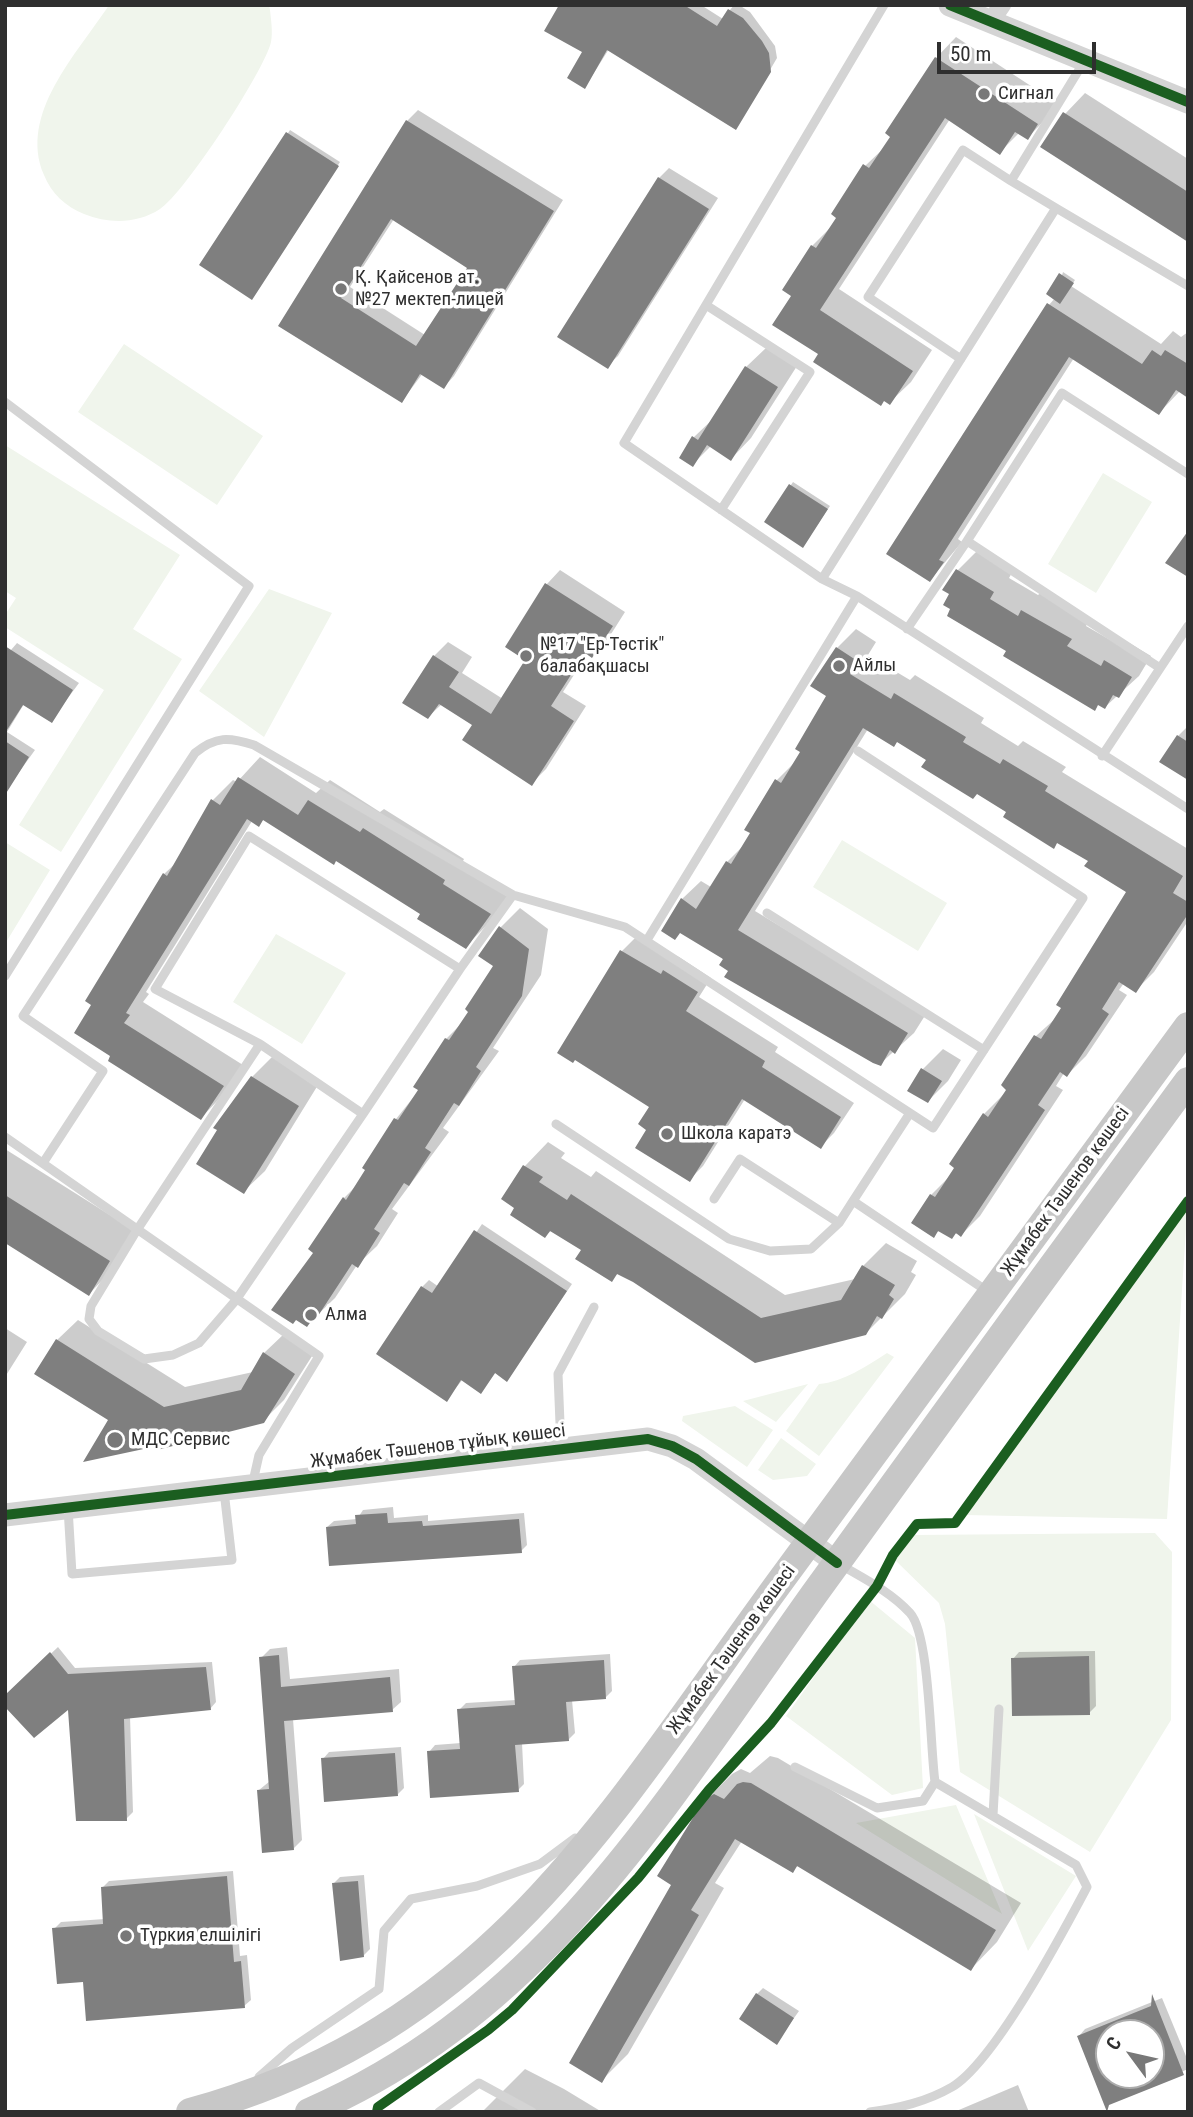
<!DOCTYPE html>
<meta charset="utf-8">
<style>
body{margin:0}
#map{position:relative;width:1193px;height:2117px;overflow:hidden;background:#fff;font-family:"Roboto Condensed",sans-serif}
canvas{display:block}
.frame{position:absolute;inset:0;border:7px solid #2f2f2f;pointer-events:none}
.north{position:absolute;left:1095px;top:2019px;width:70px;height:70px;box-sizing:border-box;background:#fff;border:2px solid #acacac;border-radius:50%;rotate:303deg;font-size:19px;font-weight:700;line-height:28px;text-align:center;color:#2f2f2f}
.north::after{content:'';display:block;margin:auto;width:24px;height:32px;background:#787878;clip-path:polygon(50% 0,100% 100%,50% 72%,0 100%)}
.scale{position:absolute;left:937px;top:42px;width:159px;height:32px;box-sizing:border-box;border:4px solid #2f2f2f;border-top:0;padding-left:9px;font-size:21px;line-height:24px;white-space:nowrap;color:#2f2f2f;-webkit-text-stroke:5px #fff;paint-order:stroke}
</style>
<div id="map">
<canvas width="1193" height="2117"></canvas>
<div class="frame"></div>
<div class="north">С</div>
<div class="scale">50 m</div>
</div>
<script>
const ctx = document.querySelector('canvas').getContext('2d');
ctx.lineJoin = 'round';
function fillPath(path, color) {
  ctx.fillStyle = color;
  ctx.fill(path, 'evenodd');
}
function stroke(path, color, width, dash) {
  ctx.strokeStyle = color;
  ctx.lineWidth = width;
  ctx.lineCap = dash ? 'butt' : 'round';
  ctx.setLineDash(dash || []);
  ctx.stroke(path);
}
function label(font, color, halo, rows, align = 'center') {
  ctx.font = font + ' "Roboto Condensed",sans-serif';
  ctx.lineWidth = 7;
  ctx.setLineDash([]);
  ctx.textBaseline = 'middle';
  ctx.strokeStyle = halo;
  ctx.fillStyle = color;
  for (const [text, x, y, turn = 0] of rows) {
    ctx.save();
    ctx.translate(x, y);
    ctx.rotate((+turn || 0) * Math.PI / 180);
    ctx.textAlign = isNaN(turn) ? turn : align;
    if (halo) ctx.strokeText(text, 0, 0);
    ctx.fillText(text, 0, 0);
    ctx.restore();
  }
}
fillPath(new Path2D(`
 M109,5H269L270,10C271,20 273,32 271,42C265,70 184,194 160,209C137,224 109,224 84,214C66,207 51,193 44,175C18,114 77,54 109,5Z
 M124,344L263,436L217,505L78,412Z
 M5,445L180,555L133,629L182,659L61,852L19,825L104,690L5,627V615L16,598L5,591Z
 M1103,473L1152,502L1096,593L1048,564Z
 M269,589L332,613L264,737L199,691Z
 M842,840L947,903L918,951L813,887Z
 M5,842L50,870L5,944Z
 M276,934L346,973L302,1044L233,1002Z
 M1188,1198L1167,1519L964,1515Z
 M887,1353L894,1357L819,1456L786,1431L819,1384C843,1382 867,1366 887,1353Z
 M808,1384L776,1422L743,1401Z
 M735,1406L773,1430L747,1467L682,1421L683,1416Z
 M781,1438L816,1464L807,1476L773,1480L758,1470Z
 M1155,1533L1172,1552L1171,1720L1090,1852L960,1772L945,1624L939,1603L895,1560L913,1535Z
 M869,1600L915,1638L923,1788L892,1795L786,1716Z
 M956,1805L1002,1914L856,1823Z
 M974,1814L1076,1876L1028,1951Z`), '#f0f5ec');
fillPath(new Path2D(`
 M558,5H701L723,19L734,5H739L750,12L775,46L777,58L736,128L609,49L585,87V52Z
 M956,37L1057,103L1048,117L1028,137L1020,132L1000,152L950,119L839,289L932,350L911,382L890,402L820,354L793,295L812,246L832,226L865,166L886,146L936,58Z
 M1085,93L1188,159V240L1065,114Z
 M418,110L563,200L454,376L444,387L423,373L402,401L281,326L407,121ZM394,219L469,267L425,335L350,287Z
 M290,130L340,162L254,295L202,265Z
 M669,168L718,198L618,356L607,366L659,178Z
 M1063,272L1075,280L1071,286L1161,344L1173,331L1181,337L1188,332V391H1180L1159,413L1074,358L958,539L962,542L930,580L1049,305L1055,298Z
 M767,347L797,366L751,438L731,459L711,446L692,465L694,437L715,417L746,367Z
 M793,482L830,506L805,543L766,522Z
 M978,550L1013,571L1009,578L1038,595L1043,591L1091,618L1086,626L1121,646L1126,641L1151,656L1139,676L1105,707L1009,650L957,571Z
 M560,570L625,612L606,642L592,656L588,653L563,692L586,706L546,769L532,783L474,724L442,704L428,717L405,702L434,656L448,642L472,657L462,673L503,699L528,660L547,584Z
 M856,629L876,642L868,655L910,680L915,675L984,718L981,723L1018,746L1023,741L1066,767L1062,772L1188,849V921L1154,972L1135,991L1124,983L1119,990L1127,995L1086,1056L1067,1075L1064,1073L1056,1086L1063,1090L980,1216L961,1235L940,1230L933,1236L931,1195L950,1176L984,1114L1009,1089L1003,1085L1036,1036L1056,1018L1129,892L1090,861L1059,841L1054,846L1009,811L929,759L898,740L868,729L755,911L926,1014L914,1033L880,1064L730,970L682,899L701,881L711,887L727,862L746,843L777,780L796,761L828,696L837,648Z
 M17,643L79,683L51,721L24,704L7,732L35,750L9,786L5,783V657Z
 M1188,726V778L1178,736Z
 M260,757L316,793L330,780L380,812L384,809L464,859L462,863L510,893L486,926L465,947L422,913L337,859L264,819L259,825L252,821L146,992L149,994L143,1002L243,1065L221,1097L201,1118L110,1060L164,874L178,861L213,800L233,780L237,782Z
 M520,908L548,929L541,975L493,1048L499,1051L443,1128L449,1132L392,1209L398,1213L377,1246L357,1265L335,1298L307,1325L316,1252L344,1198L358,1184L396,1119L420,1089L415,1086L446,1039L463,1022L495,965L501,927Z
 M636,937L679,957L711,978L699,997L778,1047L775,1052L854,1103L834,1133L820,1147L745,1099L703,1166L689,1180L649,1130L652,1106L622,951Z
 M943,1049L961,1060L948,1081L928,1101L923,1069Z
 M272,1057L318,1085L265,1171L244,1191L252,1077Z
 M548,1142L565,1153L561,1158L591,1177L596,1171L785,1295L855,1279L863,1266L886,1243L917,1261L911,1272L916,1275L905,1294L865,1334L756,1361L619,1272L612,1280L583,1250L552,1230L545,1236L517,1207L503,1199L525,1166Z
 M5,1149L137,1232L117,1265L89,1294L5,1241Z
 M482,1224L572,1284L507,1379L496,1372L481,1392L463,1379L447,1399L378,1354L422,1287L429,1280L439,1287Z
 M78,1320L185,1387L253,1372L264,1353L285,1333L314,1353L284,1400L263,1421L111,1419L57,1340Z
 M5,1328L27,1342L5,1377Z
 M393,1507L394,1518L428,1515V1521L524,1513L527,1545L521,1551L327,1527L334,1521L357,1519L363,1510Z
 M58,1647L75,1668L212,1662L216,1702L210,1709L130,1716L133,1812L126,1819L69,1707L5,1697Z
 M287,1647L290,1679L399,1669L401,1702L392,1710L293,1719L302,1840L293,1849L259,1790L270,1781L261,1658L270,1649Z
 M1095,1651L1096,1706L1089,1713L1013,1659L1019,1652Z
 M610,1654L612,1691L606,1697L572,1700L575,1733L568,1740L522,1743L524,1784L518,1790L429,1752L435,1745L461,1743L459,1710L466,1703L516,1700L514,1667L520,1660Z
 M401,1747L404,1788L397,1795L323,1759L329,1752Z
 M770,1756L778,1758L1021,1903L997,1942L971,1969L799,1865L792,1871L742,1841L715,1883L724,1888L628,2054L602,2080L705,1801L732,1774L741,1769L750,1773Z
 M233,1871L240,1956L247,1955L251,2000L244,2006L54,1929L61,1922L105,1919L103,1887L109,1881Z
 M364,1875L370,1949L363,1956L334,1883L340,1877Z
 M763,1988L799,2011L777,2042L757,1994Z
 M1162,1998L1188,2061V2069L1106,2104L1079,2036L1085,2029ZM1109,2033H1151V2075H1109Z
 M525,2069L564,2089L602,2112H482Z
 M1018,2085L1029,2112H954Z`), '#0003');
fillPath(new Path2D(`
 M559,5H684L717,26L728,9L743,18L762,41L769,53L771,72L736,130L607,50L585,89L567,78L582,52L544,31Z
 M935,57L1038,124L1028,140L1015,132L1000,155L945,118L820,310L913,371L890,405L884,401L881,406L813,362L818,354L772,325L791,296L782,290L811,245L816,248L836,218L831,214L863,164L869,168L890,137L885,133Z
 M1063,112L1188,192V242L1040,147Z
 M406,120L554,211L444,389L420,374L402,403L278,326ZM391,219L467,268L416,346L341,298Z
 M286,132L339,166L252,300L199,265Z
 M658,177L709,209L608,369L557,337Z
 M1059,273L1074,283L1060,304L1046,294Z
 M1047,303L1142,364L1152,350L1161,356L1165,350L1188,364V398L1176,390L1159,415L1069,357L939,560L944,562L930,582L886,554Z
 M745,366L778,387L731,461L707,445L693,467L679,458L692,436L698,440Z
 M789,484L828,509L803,548L764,522Z
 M1188,531V577L1165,563Z
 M956,569L994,592L990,599L1018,616L1021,610L1072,639L1067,646L1101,666L1104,660L1132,677L1119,698L1113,695L1105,709L1098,705L1095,711L1003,656L1006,651L947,616L950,609L943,605L949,594L942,590Z
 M545,583L613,626L592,658L585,653L551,706L574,721L532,786L462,740L472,725L439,704L428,719L402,703L433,655L459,672L449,687L491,714L525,660L505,647Z
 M5,646L73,690L52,723L23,705L5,733Z
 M836,647L859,662L850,674L891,699L894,693L966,737L963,742L1000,764L1003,759L1048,786L1045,791L1183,876L1173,893L1188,902V914L1136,993L1119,982L1102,1009L1109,1014L1067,1077L1060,1072L1038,1105L1045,1110L961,1237L956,1233L952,1239L938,1231L934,1238L911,1223L930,1194L935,1197L954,1168L949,1164L983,1113L988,1117L1006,1090L1001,1085L1034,1035L1041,1039L1061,1008L1056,1005L1126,892L1084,866L1088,861L1057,843L1054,849L1003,817L1006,812L977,794L973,799L921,767L926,760L897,742L894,747L863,728L738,930L908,1033L895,1054L890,1050L881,1066L873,1063L724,977L728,971L719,965L723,959L680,933L675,940L661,931L681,898L696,909L726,861L731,864L750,833L744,830L775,779L781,783L800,752L795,749L826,696L810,686Z
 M1177,735L1188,742V780L1159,762Z
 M5,741L29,757L5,795Z
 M238,777L298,815L308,800L360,832L363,828L445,880L443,884L491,914L466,949L417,919L420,914L336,861L334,865L263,820L259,827L247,819L126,1013L130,1015L124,1023L224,1086L201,1120L108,1061L110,1056L74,1033L91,1005L85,1001L163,873L167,876L211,799L220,805Z
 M499,926L529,949L522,996L476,1067L481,1071L459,1106L454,1103L425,1148L431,1152L409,1186L404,1183L374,1229L380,1233L358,1268L352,1264L316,1319L314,1317L307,1327L296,1320L293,1324L271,1310L313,1253L308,1249L343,1197L346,1200L365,1170L362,1168L394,1118L398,1120L418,1090L413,1087L445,1038L449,1040L468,1012L465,1009L493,966L478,956Z
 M620,950L661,974L663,970L698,992L686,1011L765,1061L762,1067L841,1117L821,1149L742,1099L690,1182L635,1148L646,1130L638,1124L649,1107L575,1060L573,1063L557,1053Z
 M921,1068L942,1081L928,1103L907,1091Z
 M251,1076L299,1106L244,1194L196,1164L217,1130L213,1128Z
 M523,1165L543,1177L539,1182L567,1200L571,1194L761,1318L841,1300L862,1265L895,1285L889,1295L894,1299L882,1319L877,1316L866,1335L755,1363L633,1282L617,1274L612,1282L575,1259L581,1250L550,1231L545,1238L510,1215L514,1208L501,1199Z
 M5,1195L110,1261L89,1296L5,1243Z
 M474,1230L567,1291L507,1382L495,1373L481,1394L461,1380L447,1402L376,1354L421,1286L432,1293Z
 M56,1339L164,1407L241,1390L263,1352L295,1374L264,1423L157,1450L153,1447L83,1462L108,1420L34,1374Z
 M387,1513L388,1523L422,1521L423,1526L519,1519L522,1553L329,1566L326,1527L356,1524L355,1515Z
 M50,1652L68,1674L206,1667L211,1710L124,1719L127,1821H76L68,1710L34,1738L5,1707V1695Z
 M279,1655L281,1687L390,1677L393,1712L284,1721L294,1850L262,1853L257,1790L269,1789L259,1657Z
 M1089,1656L1090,1715L1012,1716L1011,1658Z
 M604,1660L606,1699L566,1702L569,1741L515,1745L519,1792L430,1798L427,1751L460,1749L457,1709L515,1705L512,1666Z
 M395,1753L398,1796L324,1802L321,1758Z
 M743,1782L751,1783L996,1930L971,1971L797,1866L793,1873L735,1839L691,1910L699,1915L602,2083L569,2063L671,1885L657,1876L704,1800L714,1794L724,1799L737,1784Z
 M227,1876L234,1962L241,1961L245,2008L86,2021L83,1982L57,1984L52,1928L103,1924L101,1887Z
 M358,1881L364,1957L340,1961L332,1883Z
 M756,1993L794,2018L777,2045L739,2019Z
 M1152,1994L1184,2075L1109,2105L1107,2112L1077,2036L1151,2006ZM1109,2033H1151V2075H1109Z`), '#7f7f7f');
stroke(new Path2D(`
 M1056,208L1188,286
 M706,305L810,372L721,510
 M961,359L868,297L963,150L1011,181
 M5,402L249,586L5,976
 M967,541L1062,393L1188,474
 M822,579L1056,208L1011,181L1085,60
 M857,596L822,579L624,443L884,5
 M907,629L967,541L1160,668
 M858,751L1083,898L933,1128L910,1113
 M1102,756L1188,626
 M767,913L984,1050
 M647,940L857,596L1188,809
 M260,1044L137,1230L91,1306L89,1319L98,1331L144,1359L173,1355L199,1343L236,1300L363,1114L260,1044L155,989L249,836L460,969L513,895
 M363,1114L460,969
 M556,1124L729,1239L770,1251L811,1249L839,1223
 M5,1137L319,1356L259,1455L252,1486
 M43,1163L103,1071L23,1016L195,753C216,736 229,737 254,745L513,895L625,927L910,1113L853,1201L987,1291
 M714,1199L740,1159L839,1223L853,1201
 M561,1448L558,1374L594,1307
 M68,1508L72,1574L232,1560L224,1491
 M839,1564C863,1578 891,1592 910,1613C930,1635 930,1747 935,1782L1076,1865L1087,1887C1062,1934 995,2061 952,2087C926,2102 899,2108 870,2112
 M795,1767L877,1808L923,1801L935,1782
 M993,1815L999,1709
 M259,2077L292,2048L379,1989L384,1931L411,1899L477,1886L540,1864L575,1838
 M439,2112L479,2083L532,2112`), '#d4d4d4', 9);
stroke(new Path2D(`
 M991,21L1002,5`), '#d4d4d4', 18);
stroke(new Path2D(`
 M950,5L1188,102
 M5,1515L648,1439L672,1446L696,1459L837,1563`), '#d4d4d4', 23);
stroke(new Path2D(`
 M190,2112C498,2027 614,1806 790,1568C923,1388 1055,1207 1188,1026
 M309,2112C549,2008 670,1796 815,1593C938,1422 1063,1251 1188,1081`), '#c7c7c7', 28);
stroke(new Path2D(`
 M950,5L1188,102
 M5,1515L648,1439L672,1446L696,1459L837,1563
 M377,2112L378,2107L488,2030L512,2010L638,1878L709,1790L771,1723L877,1586L893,1555L917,1524L955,1523L1188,1201`), '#1b5e20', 10);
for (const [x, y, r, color] of [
 [984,94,7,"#787878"],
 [341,289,7,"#787878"],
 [526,656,7,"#787878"],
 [839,666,7,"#787878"],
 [667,1134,7,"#787878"],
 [311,1315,7,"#787878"],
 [115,1440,9,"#787878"],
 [126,1936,7,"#787878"]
]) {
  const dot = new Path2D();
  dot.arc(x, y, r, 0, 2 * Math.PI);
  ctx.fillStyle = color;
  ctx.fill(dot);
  stroke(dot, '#fff', 2.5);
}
label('19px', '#2f2f2f', '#fff', [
 ["Сигнал",998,94],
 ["Қ. Қайсенов ат.",355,278],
 ["№27 мектеп-лицей",355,300],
 ["№17 \"Ер-Төстік\"",540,645],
 ["балабақшасы",540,667],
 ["Айлы",853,666],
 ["Школа каратэ",681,1134],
 ["Алма",325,1315],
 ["МДС Сервис",131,1440],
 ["Түркия елшілігі",140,1936]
], 'left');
label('19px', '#2f2f2f', '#fff', [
 ["Жұмабек Тәшенов көшесі",1066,1192,-54],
 ["Жұмабек Тәшенов тұйық көшесі",438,1447,-7],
 ["Жұмабек Тәшенов көшесі",732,1650,-54]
]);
</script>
